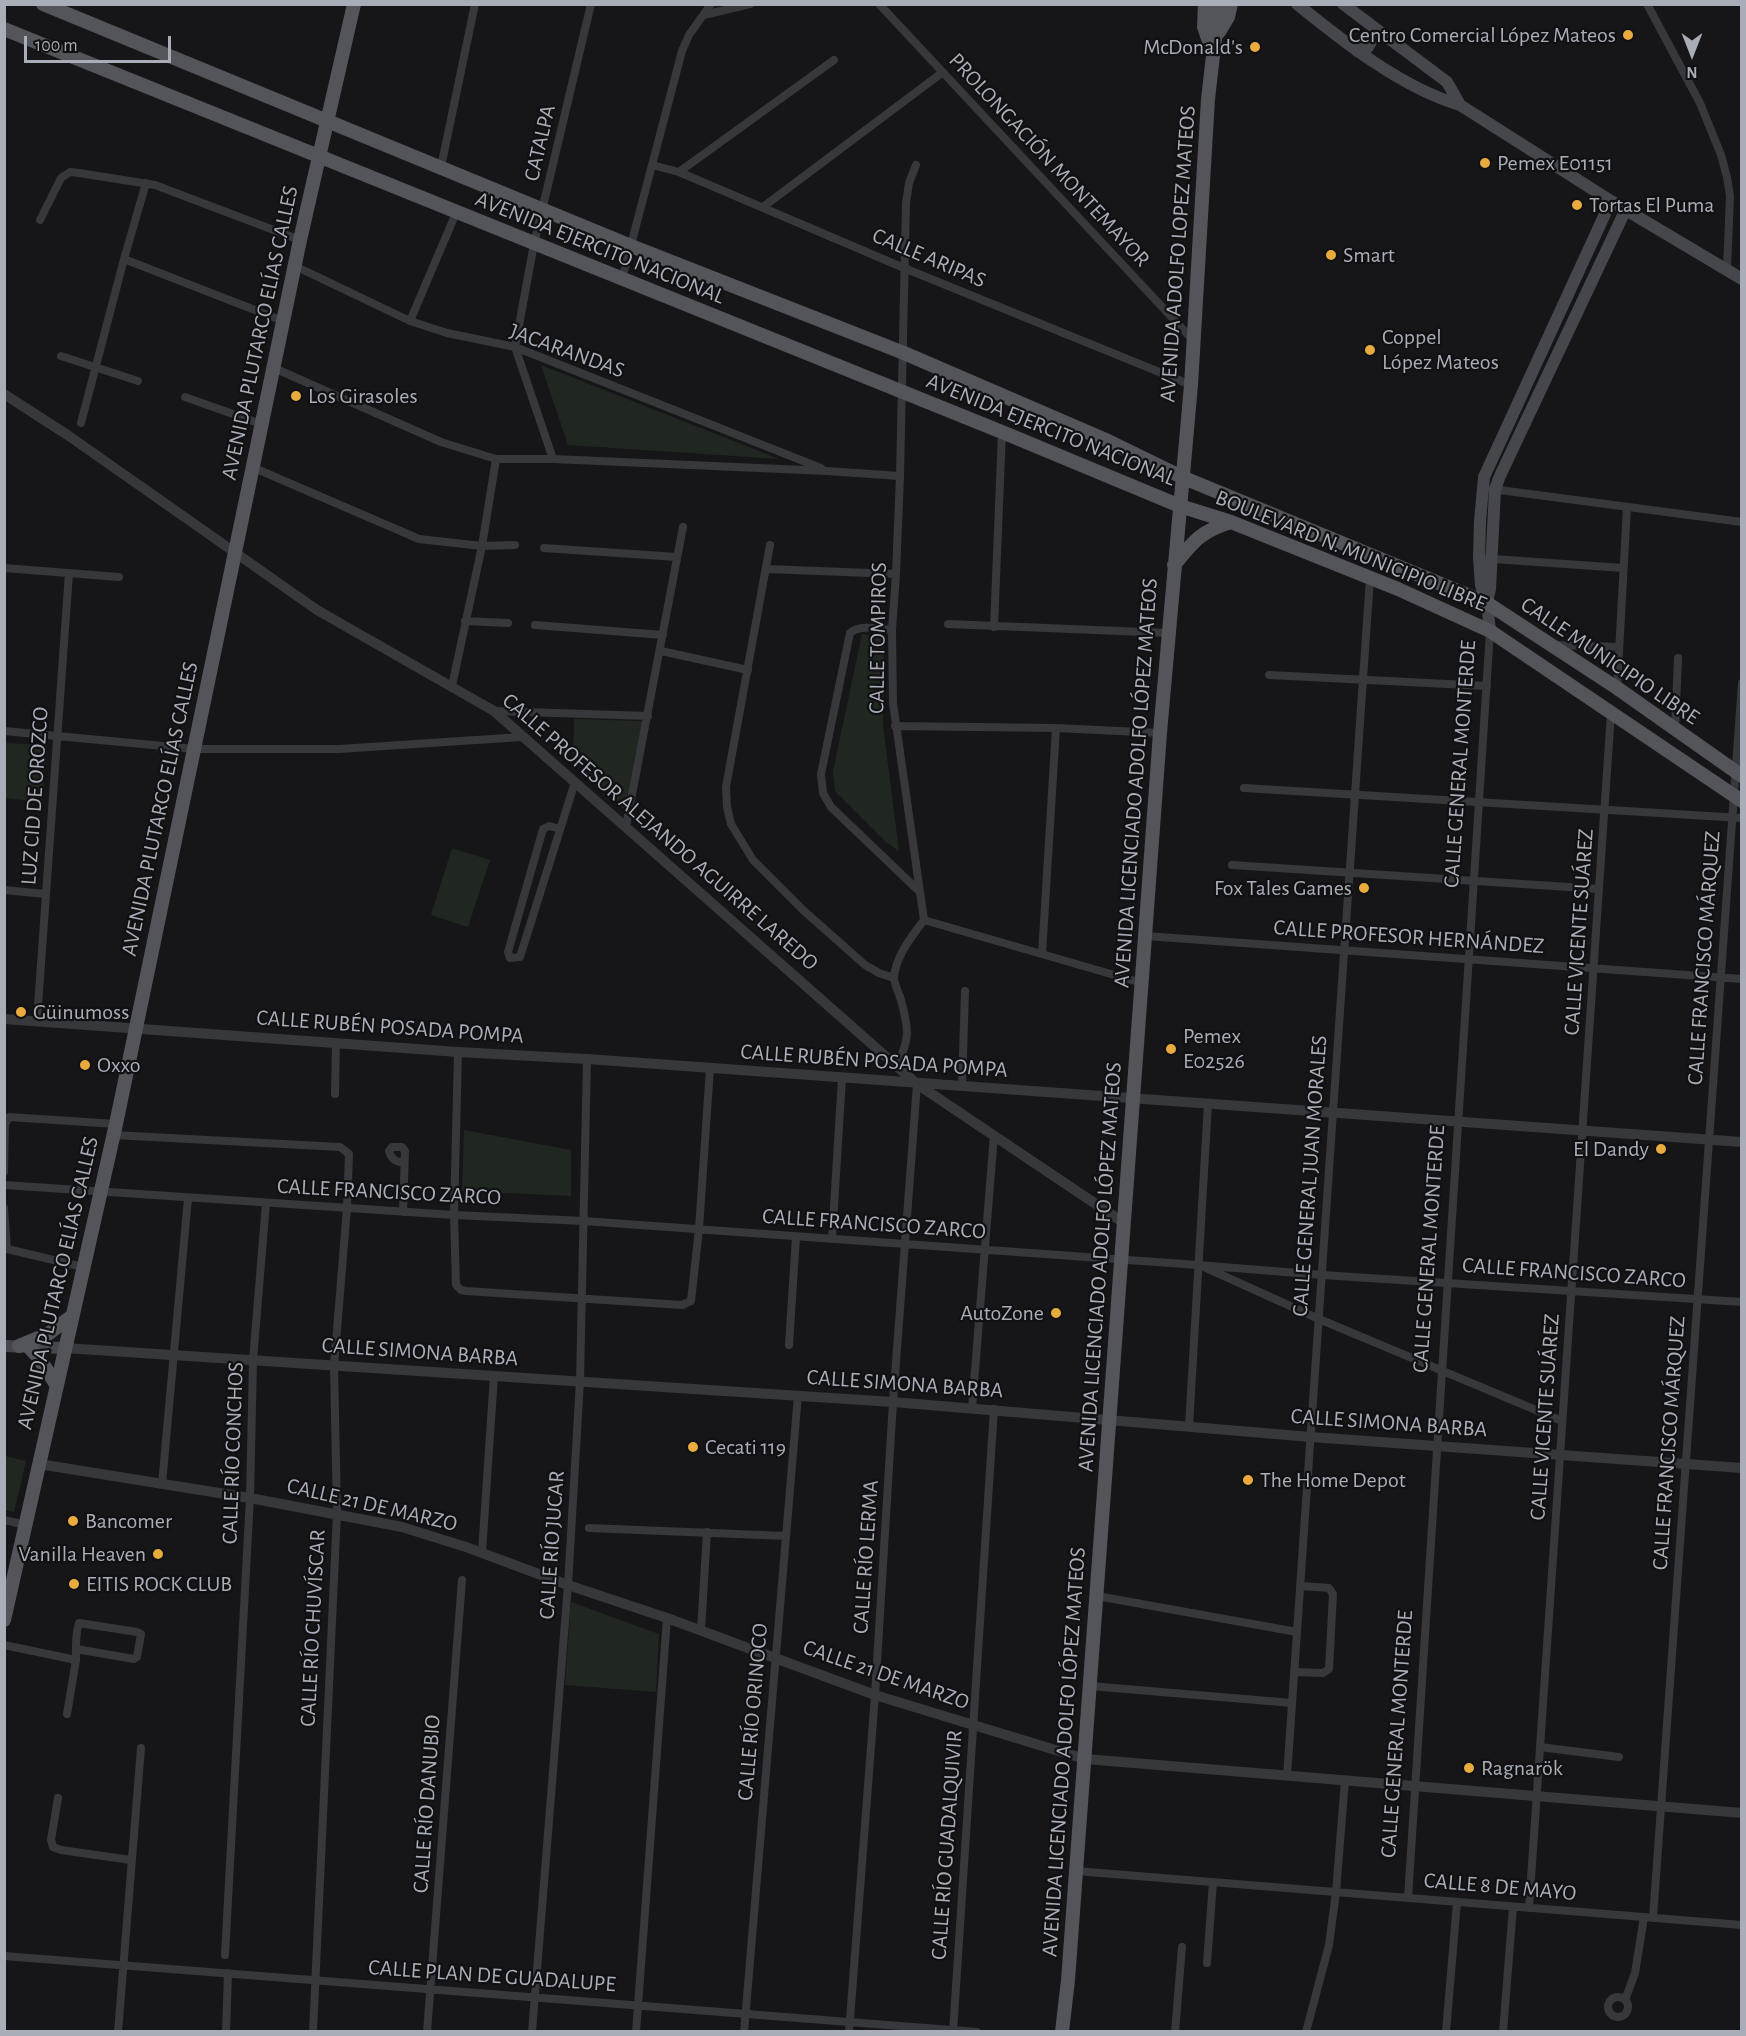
<!DOCTYPE html>
<meta charset="utf-8">
<style>
body{margin:0}
#map{position:relative;width:1746px;height:2036px;overflow:hidden;background:#161618;font-family:"Alegreya Sans",sans-serif}
canvas{display:block}
.frame{position:absolute;inset:0;border:6px solid #a9adb7;pointer-events:none}
.north{position:absolute;left:1662px;top:24px;width:60px;height:60px;-webkit-text-stroke:4px #111113;paint-order:stroke;rotate:180deg;font-size:16px;font-weight:700;line-height:24px;text-align:center;color:#a9adb7}
.north::after{content:'';display:block;margin:auto;width:21px;height:27px;background:#a9adb7;clip-path:polygon(50% 0,100% 100%,50% 72%,0 100%)}
.scale{position:absolute;left:24px;top:36px;width:147px;height:27px;box-sizing:border-box;border:3px solid #a9adb7;border-top:0;padding-left:8px;font-size:18px;line-height:21px;white-space:nowrap;color:#a9adb7;-webkit-text-stroke:4px #111113;paint-order:stroke}
</style>
<div id="map">
<canvas width="1746" height="2036"></canvas>
<div class="frame"></div>
<div class="north">N</div>
<div class="scale">100 m</div>
</div>
<script>
const ctx = document.querySelector('canvas').getContext('2d');
ctx.lineJoin = 'round';
function fillPath(path, color) {
  ctx.fillStyle = color;
  ctx.fill(path, 'evenodd');
}
function stroke(path, color, width, dash) {
  ctx.strokeStyle = color;
  ctx.lineWidth = width;
  ctx.lineCap = dash ? 'butt' : 'round';
  ctx.setLineDash(dash || []);
  ctx.stroke(path);
}
function label(font, color, halo, rows, align = 'center') {
  ctx.font = font + ' "Alegreya Sans",sans-serif';
  ctx.lineWidth = 4.5;
  ctx.setLineDash([]);
  ctx.textBaseline = 'middle';
  ctx.strokeStyle = halo;
  ctx.fillStyle = color;
  for (const [text, x, y, turn = 0] of rows) {
    ctx.save();
    ctx.translate(x, y);
    ctx.rotate((+turn || 0) * Math.PI / 180);
    ctx.textAlign = isNaN(turn) ? turn : align;
    if (halo) ctx.strokeText(text, 0, 0);
    ctx.fillText(text, 0, 0);
    ctx.restore();
  }
}
fillPath(new Path2D(`
 M541,365L779,459L568,445Z
 M862,634L884,638L883,726L899,851L886,842L835,791L833,771Z
 M574,719L642,721L625,810L573,758Z
 M4,743L47,745L42,802L5,798Z
 M452,848L490,860L468,927L431,915Z
 M464,1130L571,1150V1196L462,1191Z
 M5,1456L26,1461L14,1512L5,1510Z
 M571,1602L659,1634L656,1692L565,1685Z`), '#202721');
stroke(new Path2D(`
 M879,4L1193,340
 M1647,4L1700,103L1721,155L1727,177L1730,196L1727,270
 M704,15L750,4
 M652,165L679,172L904,268L1191,385
 M441,167L475,4
 M679,172L834,60
 M763,207L943,72
 M40,220L61,178L70,172L79,173L155,185L300,240
 M124,259L283,321
 M295,266L410,321L447,333L515,347L821,468
 M622,279L682,51L689,35L711,4
 M410,321L456,213
 M61,356L138,381
 M274,368L441,442L496,459H553L827,471L900,476
 M185,397L261,424
 M81,423L124,259L146,183
 M553,459L515,347L534,244L591,4
 M252,467L419,539L482,546L515,545
 M1492,489L1742,522
 M770,545L726,787L727,807L731,824L753,860L803,910L865,965L879,973L894,978
 M544,548L677,557
 M1479,558L1623,568
 M4,568L119,577
 M766,569L896,574
 M465,621L508,623
 M948,624L1169,633
 M535,625L663,635
 M994,627L1002,432
 M892,630C879,629 860,624 850,633L821,774L823,793L831,807L920,892
 M1553,645L1619,647
 M661,651L748,670
 M1269,675L1487,686
 M452,686L482,546L496,459
 M1617,688L1627,507
 M494,711L648,716
 M895,726L1056,728L1160,733
 M1675,730L1678,658
 M4,731L195,749H339L522,737
 M1244,788L1742,818
 M626,826L683,527
 M560,829L549,826L543,829L508,952L510,958L520,957L575,782
 M1232,865L1599,889
 M4,890L46,894
 M924,920L1142,983
 M1146,936L1742,979
 M1042,954L1056,728
 M37,1020L69,573
 M458,1052L454,1215L456,1285L461,1290L466,1291L682,1305L691,1301L699,1229L710,1068
 M897,1066C910,1038 909,1030 901,1000C899,993 894,984 894,978C895,957 912,936 924,920L893,703L892,630L896,574L900,476L906,203L909,183L916,165
 M962,1086L965,991
 M335,1094L336,1043
 M113,1135L340,1147L349,1154L347,1208L334,1366L337,1513L313,2032
 M4,1172L5,1124L9,1117L116,1124
 M4,1185L454,1215L584,1221L1198,1265L1322,1275L1742,1302
 M4,1208L7,1249L83,1267
 M403,1212L405,1151L402,1147H392L389,1151C391,1160 397,1162 404,1163
 M832,1239L842,1078
 M1204,1267L1319,1319L1562,1421
 M789,1345L796,1237
 M972,1408L994,1135
 M1189,1426L1208,1104
 M162,1484L188,1198
 M4,1520L26,1525
 M589,1528L786,1536
 M482,1552L494,1376
 M1097,1596L1297,1632
 M701,1630L707,1532
 M4,1645L76,1660
 M1294,1672L1323,1673L1329,1669L1333,1594L1329,1588L1301,1586
 M1090,1686L1292,1703
 M67,1714L76,1660C76,1647 75,1635 79,1623L137,1632L141,1634L137,1657L134,1659L76,1649
 M1540,1747L1619,1757
 M1287,1776L1370,578
 M58,1798L51,1840L53,1847L61,1850L131,1860
 M1076,1871L1742,1925
 M1408,1898L1490,631
 M1529,1908L1611,713
 M1653,1918L1742,683
 M225,1955L250,1498L253,1360L266,1203
 M4,1956L977,2032
 M1207,1963L1213,1882
 M1608 2007a10 10 0 1 1 20 0a10 10 0 1 1-20 0Z
 M1625,2000L1635,1973L1644,1917
 M118,2032L141,1748
 M226,2032L228,1973
 M427,2032L462,1580
 M532,2032L568,1585L580,1381L587,1059
 M636,2032L667,1618
 M744,2032L798,1395
 M849,2032L875,1695L893,1402L917,1084
 M953,2032L994,1409
 M1175,2032L1182,1947
 M1306,2032L1329,1945L1336,1892L1345,1780
 M1446,2032L1457,1902
 M1503,2032L1513,1907`), '#37383c', 8);
stroke(new Path2D(`
 M4,394L69,436L317,610L494,711L917,1084L1124,1223
 M4,1019L458,1052L587,1059L1742,1142
 M65,1348L893,1402L1311,1437L1742,1468
 M39,1464L250,1498L402,1527L466,1547L568,1585L667,1618L875,1695L1085,1759L1742,1813`), '#37383c', 10);
stroke(new Path2D(`
 M1297,4C1344,42 1402,88 1460,105L1611,201L1742,279
 M1343,4L1447,82L1460,105
 M1357,51L1368,47L1377,31
 M1487,602L1490,589L1495,490L1499,478L1626,209
 M1490,631L1487,603L1481,585L1479,558L1480,521L1484,477L1611,201
 M4,1346L65,1348`), '#45474c', 12);
stroke(new Path2D(`
 M43,4L631,246L904,353L1108,441L1184,478L1487,603L1617,688L1742,776
 M1205,4L1204,27L1212,50
 M4,29L1002,432L1180,506L1231,522L1398,589L1490,631L1742,801
 M1219,32L1228,17L1231,4
 M1174,565C1194,541 1201,531 1231,522
 M19,1346L48,1334L72,1316
 M28,1346L38,1357L56,1384
 M4,1620L116,1124L300,240L354,4
 M1062,2032L1068,1980L1160,733L1191,385L1208,99L1219,4`), '#53555b', 14);
for (const [x, y, r, color] of [
 [1628,35,6,"#e8ab3e"],
 [1255,47,6,"#e8ab3e"],
 [1485,163,6,"#e8ab3e"],
 [1577,205,6,"#e8ab3e"],
 [1331,255,6,"#e8ab3e"],
 [1370,350,6,"#e8ab3e"],
 [296,396,6,"#e8ab3e"],
 [1364,888,6,"#e8ab3e"],
 [21,1012,6,"#e8ab3e"],
 [1171,1049,6,"#e8ab3e"],
 [85,1065,6,"#e8ab3e"],
 [1661,1149,6,"#e8ab3e"],
 [1056,1313,6,"#e8ab3e"],
 [693,1447,6,"#e8ab3e"],
 [1248,1480,6,"#e8ab3e"],
 [73,1521,6,"#e8ab3e"],
 [158,1554,6,"#e8ab3e"],
 [74,1584,6,"#e8ab3e"],
 [1469,1768,6,"#e8ab3e"]
]) {
  const dot = new Path2D();
  dot.arc(x, y, r, 0, 2 * Math.PI);
  ctx.fillStyle = color;
  ctx.fill(dot);
  stroke(dot, '#111113', 2);
}
label('22px', '#a9adb7', '#111113', [
 ["Centro Comercial López Mateos",1616,35,"right"],
 ["McDonald's",1243,47,"right"],
 ["Pemex E01151",1497,163],
 ["Tortas El Puma",1589,205],
 ["Smart",1343,255],
 ["Coppel",1382,337],
 ["López Mateos",1382,362],
 ["Los Girasoles",308,396],
 ["Fox Tales Games",1352,888,"right"],
 ["Güinumoss",33,1012],
 ["Pemex",1183,1036],
 ["E02526",1183,1061],
 ["Oxxo",97,1065],
 ["El Dandy",1649,1149,"right"],
 ["AutoZone",1044,1313,"right"],
 ["Cecati 119",705,1447],
 ["The Home Depot",1260,1480],
 ["Bancomer",85,1521],
 ["Vanilla Heaven",146,1554,"right"],
 ["EITIS ROCK CLUB",86,1584],
 ["Ragnarök",1481,1768]
], 'left');
label('22px', '#a9adb7', '#111113', [
 ["CATALPA",540,143,-77],
 ["PROLONGACIÓN MONTEMAYOR",1049,160,47],
 ["AVENIDA EJERCITO NACIONAL",600,248,22],
 ["AVENIDA ADOLFO LOPEZ MATEOS",1178,254,-86],
 ["CALLE ARIPAS",929,258,23],
 ["AVENIDA PLUTARCO ELÍAS CALLES",260,333,-78],
 ["JACARANDAS",567,351,20],
 ["AVENIDA EJERCITO NACIONAL",1051,430,22],
 ["BOULEVARD N. MUNICIPIO LIBRE",1351,551,22],
 ["CALLE TOMPIROS",878,638,-89],
 ["CALLE MUNICIPIO LIBRE",1610,661,34],
 ["CALLE GENERAL MONTERDE",1460,764,-86],
 ["AVENIDA LICENCIADO ADOLFO LÓPEZ MATEOS",1136,783,-86],
 ["LUZ CID DE OROZCO",35,796,-86],
 ["AVENIDA PLUTARCO ELÍAS CALLES",160,809,-78],
 ["CALLE PROFESOR ALEJANDO AGUIRRE LAREDO",660,832,41],
 ["CALLE VICENTE SUÁREZ",1579,932,-86],
 ["CALLE PROFESOR HERNÁNDEZ",1409,937,4],
 ["CALLE FRANCISCO MÁRQUEZ",1704,958,-86],
 ["CALLE RUBÉN POSADA POMPA",390,1027,4],
 ["CALLE RUBÉN POSADA POMPA",874,1061,4],
 ["CALLE GENERAL JUAN MORALES",1310,1176,-86],
 ["CALLE FRANCISCO ZARCO",389,1192,3],
 ["CALLE FRANCISCO ZARCO",874,1224,4],
 ["CALLE GENERAL MONTERDE",1429,1249,-86],
 ["AVENIDA LICENCIADO ADOLFO LÓPEZ MATEOS",1100,1267,-86],
 ["CALLE FRANCISCO ZARCO",1574,1273,4],
 ["AVENIDA PLUTARCO ELÍAS CALLES",58,1283,-77],
 ["CALLE SIMONA BARBA",420,1352,4],
 ["CALLE SIMONA BARBA",905,1384,4],
 ["CALLE VICENTE SUÁREZ",1545,1417,-86],
 ["CALLE SIMONA BARBA",1389,1423,4],
 ["CALLE FRANCISCO MÁRQUEZ",1669,1443,-86],
 ["CALLE RÍO CONCHOS",233,1453,-88],
 ["CALLE 21 DE MARZO",372,1505,13],
 ["CALLE RÍO JUCAR",552,1545,-86],
 ["CALLE RÍO LERMA",866,1557,-86],
 ["CALLE RÍO CHUVÍSCAR",313,1628,-87],
 ["CALLE 21 DE MARZO",886,1675,19],
 ["CALLE RÍO ORINOCO",753,1712,-85],
 ["CALLE GENERAL MONTERDE",1397,1734,-86],
 ["AVENIDA LICENCIADO ADOLFO LÓPEZ MATEOS",1064,1752,-86],
 ["CALLE RÍO DANUBIO",427,1804,-86],
 ["CALLE RÍO GUADALQUIVIR",947,1845,-86],
 ["CALLE 8 DE MAYO",1500,1887,5],
 ["CALLE PLAN DE GUADALUPE",492,1976,4]
]);
</script>
